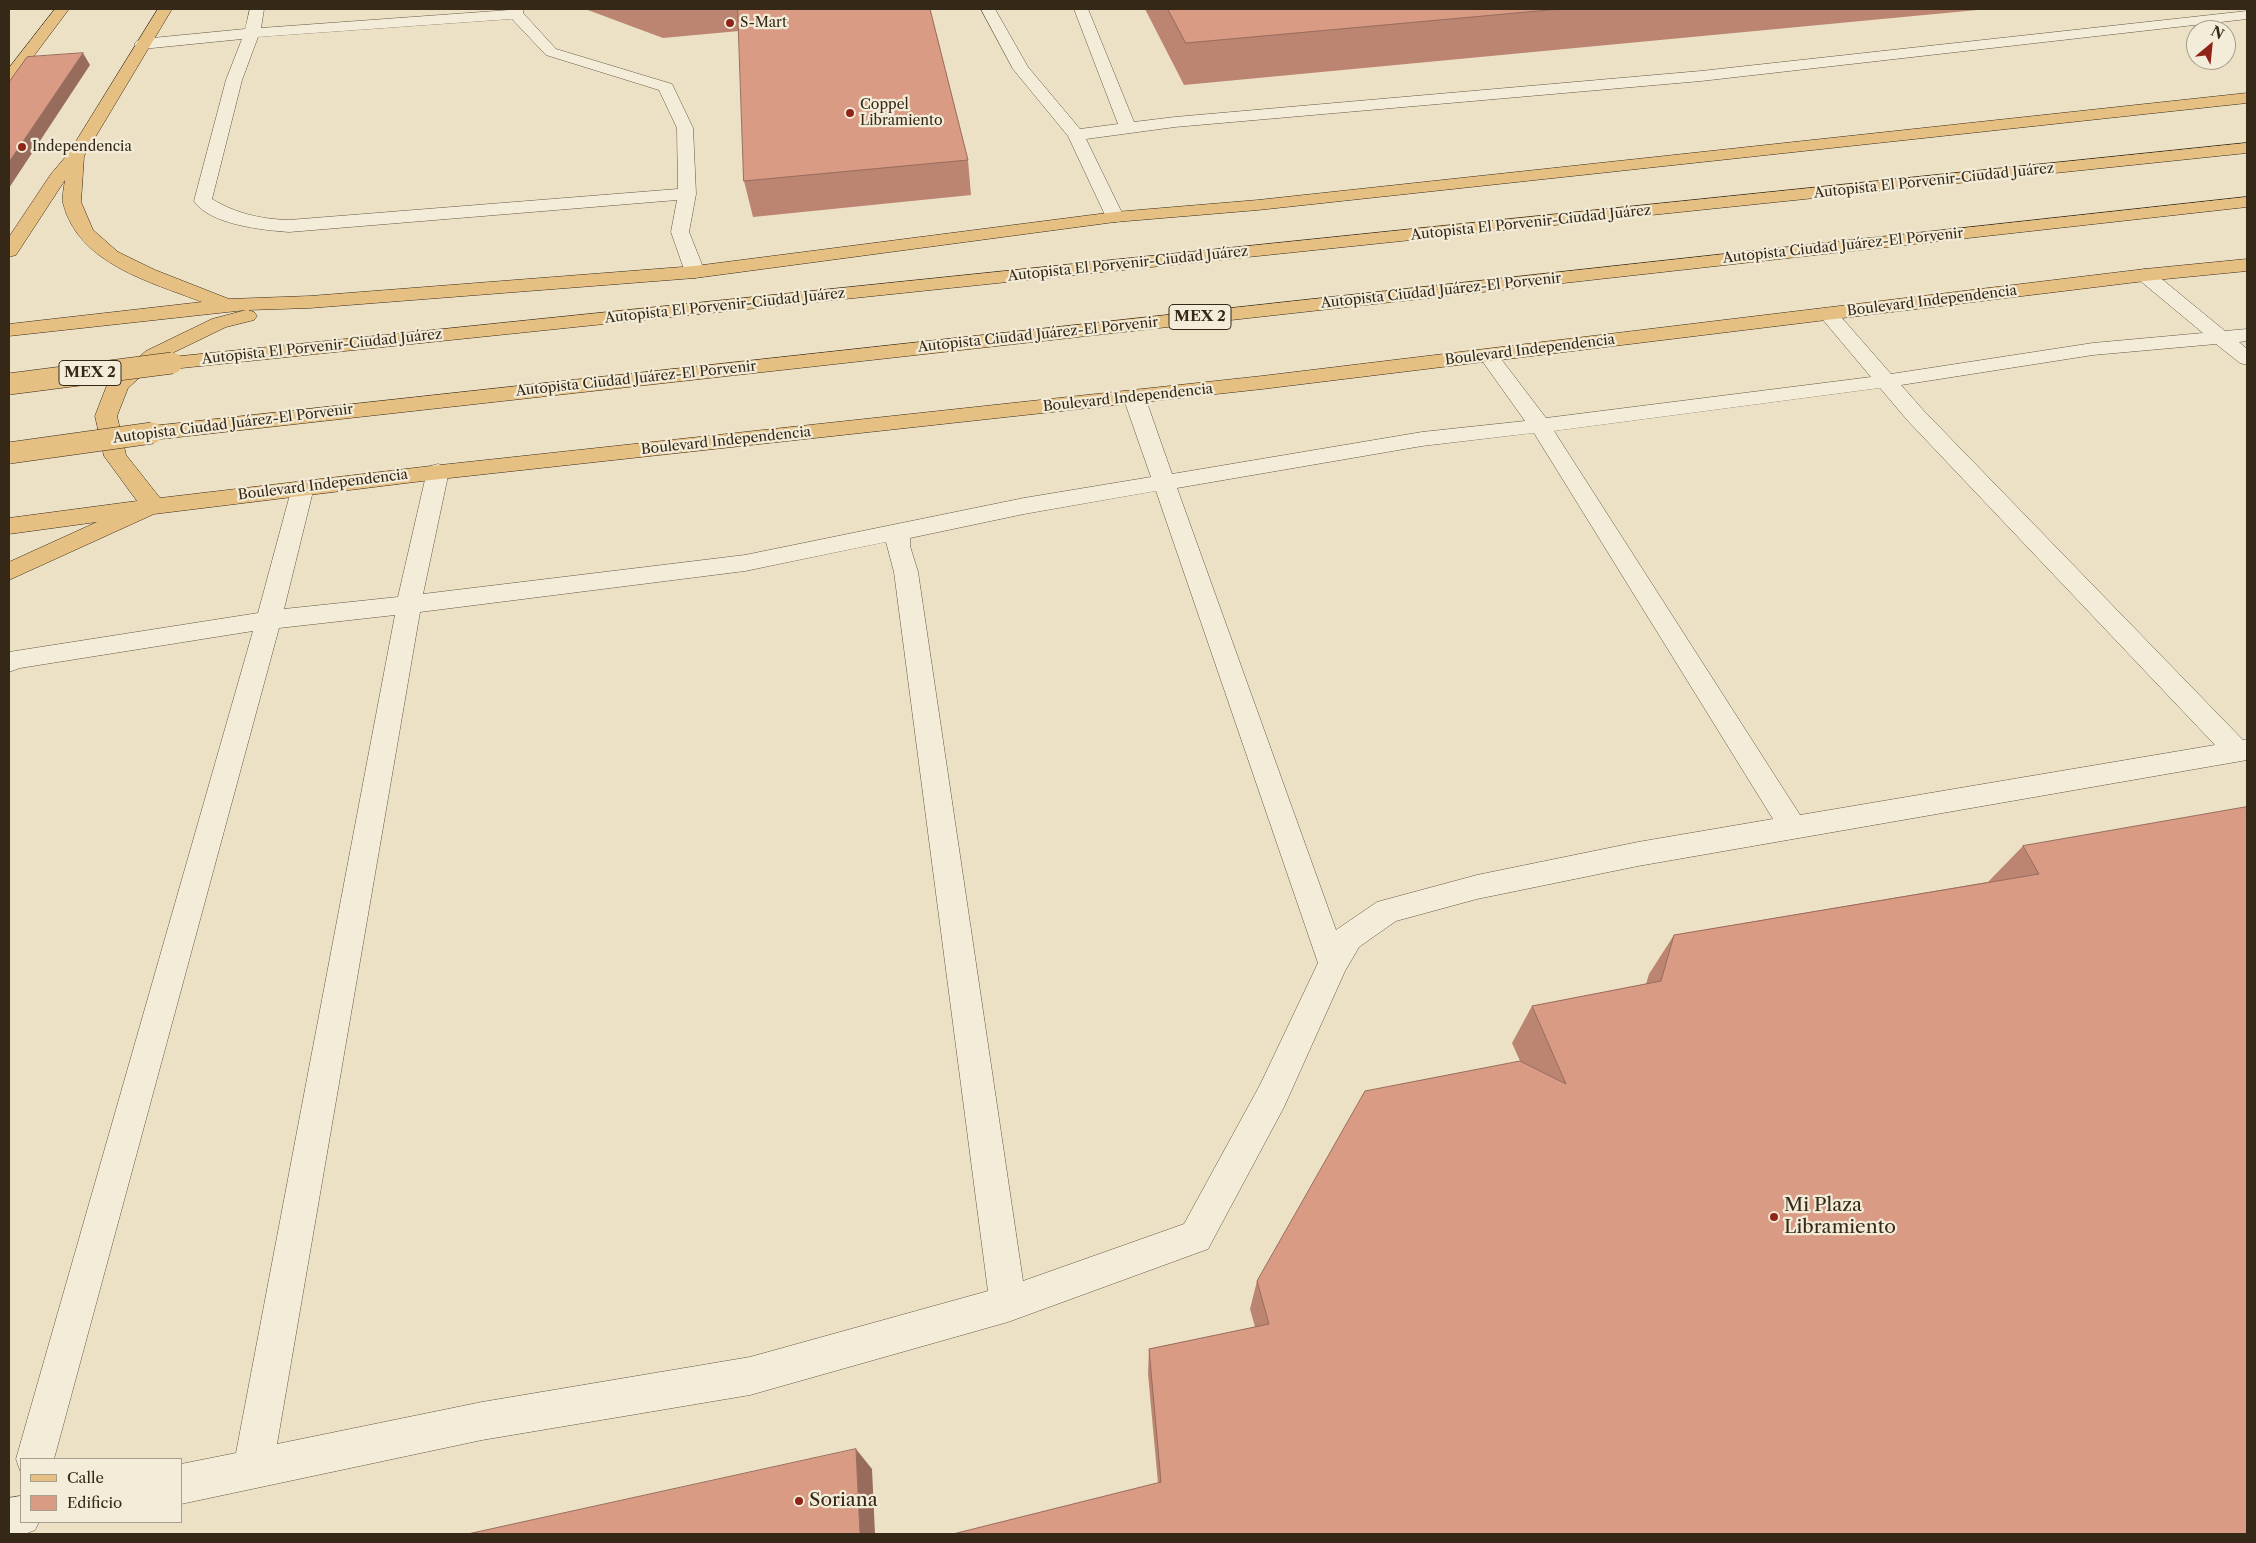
<!DOCTYPE html>
<meta charset="utf-8">
<style>
body{margin:0}
#map{position:relative;width:2256px;height:1543px;overflow:hidden;background:#ede1c5;font-family:"Libre Caslon Text",serif}
canvas{display:block}
.frame{position:absolute;inset:0;border:10px solid #362816;pointer-events:none}
.legend{position:absolute;left:20px;top:1458px;width:162px;height:65px;box-sizing:border-box;background:#f3ecd9;border:1px solid #a79e8b;margin:0;padding:6px 9px;list-style:none;font-size:15px;color:#362816}
.legend li{display:flex;align-items:center;gap:10px;height:25px}
.legend b{width:25px;border:1px solid #a79e8b}
.north{position:absolute;left:2186px;top:20px;width:50px;height:50px;box-sizing:border-box;background:#f3ecd9;border:1px solid #a79e8b;border-radius:50%;rotate:28deg;font-size:14px;font-weight:700;line-height:20px;text-align:center;color:#362816}
.north::after{content:'';display:block;margin:auto;width:18px;height:22px;background:#8f2418;clip-path:polygon(50% 0,100% 100%,50% 72%,0 100%)}
</style>
<div id="map">
<canvas width="2256" height="1543"></canvas>
<div class="frame"></div>
<ul class="legend">
<li><b style="height:6px;background:#e6c082"></b>Calle</li>
<li><b style="height:14px;background:#d99b84"></b>Edificio</li>
</ul>
<div class="north">N</div>
</div>
<script>
const ctx = document.querySelector('canvas').getContext('2d');
ctx.lineJoin = 'round';
function stroke(path, color, width, dash) {
  ctx.strokeStyle = color;
  ctx.lineWidth = width;
  ctx.lineCap = dash ? 'butt' : 'round';
  ctx.setLineDash(dash || []);
  ctx.stroke(path);
}
function fillPath(path, color) {
  ctx.fillStyle = color;
  ctx.fill(path, 'evenodd');
}
function label(font, color, halo, rows, align = 'center') {
  ctx.font = font + ' "Libre Caslon Text",serif';
  ctx.lineWidth = 4.5;
  ctx.setLineDash([]);
  ctx.textBaseline = 'middle';
  ctx.strokeStyle = halo;
  ctx.fillStyle = color;
  for (const [text, x, y, turn = 0] of rows) {
    ctx.save();
    ctx.translate(x, y);
    ctx.rotate((+turn || 0) * Math.PI / 180);
    ctx.textAlign = isNaN(turn) ? turn : align;
    if (halo) ctx.strokeText(text, 0, 0);
    ctx.fillText(text, 0, 0);
    ctx.restore();
  }
}
const minor = new Path2D(`
 M250,9H264L261,28L523,9V13L556,49L672,84L693,128L696,194L689,232L705,272L702,276L695,278L688,276L685,272L671,232L677,200L289,232C263,230 210,225 194,201L226,80L242,39L142,49L137,47L134,44L137,41L142,39L245,29ZM512,19L546,55L659,90L677,128L678,189L289,220C261,219 237,214 212,199L242,80L258,37Z
 M981,9H995L1028,67L1080,129L1118,124L1074,9H1088L1134,122L1175,117L1701,71L2247,11V19L1701,81L1175,127L1086,139L1124,217L1121,221L1115,222L1109,221L1106,217L1068,136L1013,69Z
 M2145,269L2152,271L2225,331L2247,329V341L2239,342L2247,349V365L2240,363L2216,344L2093,355L1901,385L1924,411L2243,740H2247V760L1638,866L1477,899L1396,921L1359,947L1345,971L1284,1107L1208,1249L1008,1322L750,1395L482,1440L181,1504V1464L236,1453L395,615L279,628L54,1459H21V1473L16,1459L253,631L20,668L9,672V652L258,613L292,487L295,482L303,480L311,482L314,487L284,609L398,597L427,471L430,466L438,464L446,466L449,471L423,594L745,555L1024,498L1151,477L1123,397L1126,392L1134,391L1142,392L1145,397L1172,474L1422,432L1525,421L1478,355L1481,351L1488,349L1495,351L1546,418L1871,377L1818,314L1821,310L1828,308L1835,310L1891,374L2093,343L2203,333L2138,279L2135,275L2138,271ZM1880,388L1908,421L2215,745L1800,815L1554,431ZM1534,433L1773,819L1638,842L1477,875L1377,902L1336,930L1177,488L1422,446ZM1156,491L1318,963L1260,1085L1184,1224L1023,1281L918,572L910,546V538L1024,514ZM886,542L894,572L988,1291L750,1357L482,1402L277,1444L420,612L745,571Z
 M21,1496V1522H39L35,1530L25,1534H9V1498Z`);
const major = new Path2D(`
 M55,9H69L15,81L9,83V68Z
 M158,9H172L84,156L81,202L93,230L118,252L155,270L229,299L310,296L695,266L1115,212L1258,200L2247,93V103L1258,210L1115,222L695,278L310,308L248,310L254,312L257,316L254,320L226,327L160,359L128,388L117,416L126,455L160,498L431,466L1262,376L2145,269L2247,259V271L2145,281L1262,389L431,480L154,514L9,580V562L97,522L9,534V518L137,501L104,456L95,416L107,385L146,351L212,319L246,310L9,336V324L202,302C151,282 78,264 63,203C62,196 64,187 65,180L16,255L9,257V237L51,174L68,154Z`);
const highway = new Path2D(`
 M2247,143V153L172,369L165,367L162,363L165,359L172,357Z
 M2247,197V207L152,440L144,438L141,433L144,428L152,426Z`);
stroke(minor, '#645642', 1);
stroke(major, '#362816', 1);
stroke(highway, '#362816', 1);
fillPath(minor, '#f3ecd9');
fillPath(major, '#e6c082');
fillPath(highway, '#e6c082');
const highwayBridge = new Path2D(`
 M9,384L172,363
 M9,453L152,433`);
stroke(highwayBridge, '#362816', 22, []);
stroke(highwayBridge, '#e6c082', 21);
fillPath(new Path2D(`
 M585,9H930L968,160L971,195L753,217L744,181L739,31L663,38Z
 M1145,9H1988L1184,85Z
 M2247,807V1534L1158,1483L1148,1374L1149,1349L1255,1327L1250,1309L1257,1281L1520,1061L1512,1043L1532,1006L1646,984L1649,974L1674,935L1988,882L2023,846Z`), '#bb8572');
fillPath(new Path2D(`
 M83,53L90,65L9,188V162Z
 M856,1449L872,1469L875,1534H860Z`), '#986c5c');
const building = new Path2D(`
 M738,9H930L968,160L744,181Z
 M1168,9H1560L1186,43Z
 M83,53L9,162V82L27,57Z
 M2247,807V1534H953L1161,1482L1149,1349L1269,1324L1257,1281L1365,1091L1520,1061L1566,1084L1532,1006L1661,981L1674,935L2039,874L2023,846Z
 M856,1449L860,1534H468Z`);
fillPath(building, '#d99b84');
stroke(building, '#986c5c', 1);
for (const [x, y, r, color] of [
 [730,23,5,"#8f2418"],
 [850,113,5,"#8f2418"],
 [22,147,5,"#8f2418"],
 [1774,1217,5,"#8f2418"],
 [799,1501,5,"#8f2418"]
]) {
  const dot = new Path2D();
  dot.arc(x, y, r, 0, 2 * Math.PI);
  ctx.fillStyle = color;
  ctx.fill(dot);
  stroke(dot, '#f3ecd9', 2);
}
label('14px', '#362816', '#f3ecd9', [
 ["S-Mart",740,23],
 ["Coppel",860,105],
 ["Libramiento",860,121],
 ["Independencia",32,147]
], 'left');
label('14px', '#362816', '#f3ecd9', [
 ["Autopista El Porvenir-Ciudad Juárez",1934,181,-6],
 ["Autopista El Porvenir-Ciudad Juárez",1531,223,-6],
 ["Autopista Ciudad Juárez-El Porvenir",1843,246,-6],
 ["Autopista El Porvenir-Ciudad Juárez",1128,264,-6],
 ["Autopista Ciudad Juárez-El Porvenir",1441,291,-6],
 ["Boulevard Independencia",1932,301,-7],
 ["Autopista El Porvenir-Ciudad Juárez",725,306,-6],
 ["Autopista Ciudad Juárez-El Porvenir",1038,335,-6],
 ["Autopista El Porvenir-Ciudad Juárez",322,347,-6],
 ["Boulevard Independencia",1530,350,-7],
 ["Autopista Ciudad Juárez-El Porvenir",636,379,-6],
 ["Boulevard Independencia",1128,398,-6],
 ["Autopista Ciudad Juárez-El Porvenir",233,424,-7],
 ["Boulevard Independencia",726,441,-6],
 ["Boulevard Independencia",323,485,-7]
]);
for (const [x, y, w] of [
 [1200,317,62],
 [90,373,62]
]) {
  const box = new Path2D();
  box.roundRect(x - w / 2, y - 12.5, w, 25, 4);
  ctx.fillStyle = '#f3ecd9';
  ctx.fill(box);
  stroke(box, '#362816', 1);
}
label('bold 15px', '#362816', null, [
 ["MEX 2",1200,317],
 ["MEX 2",90,373]
]);
label('19px', '#362816', '#f3ecd9', [
 ["Mi Plaza",1784,1206],
 ["Libramiento",1784,1228],
 ["Soriana",809,1501]
], 'left');
</script>
